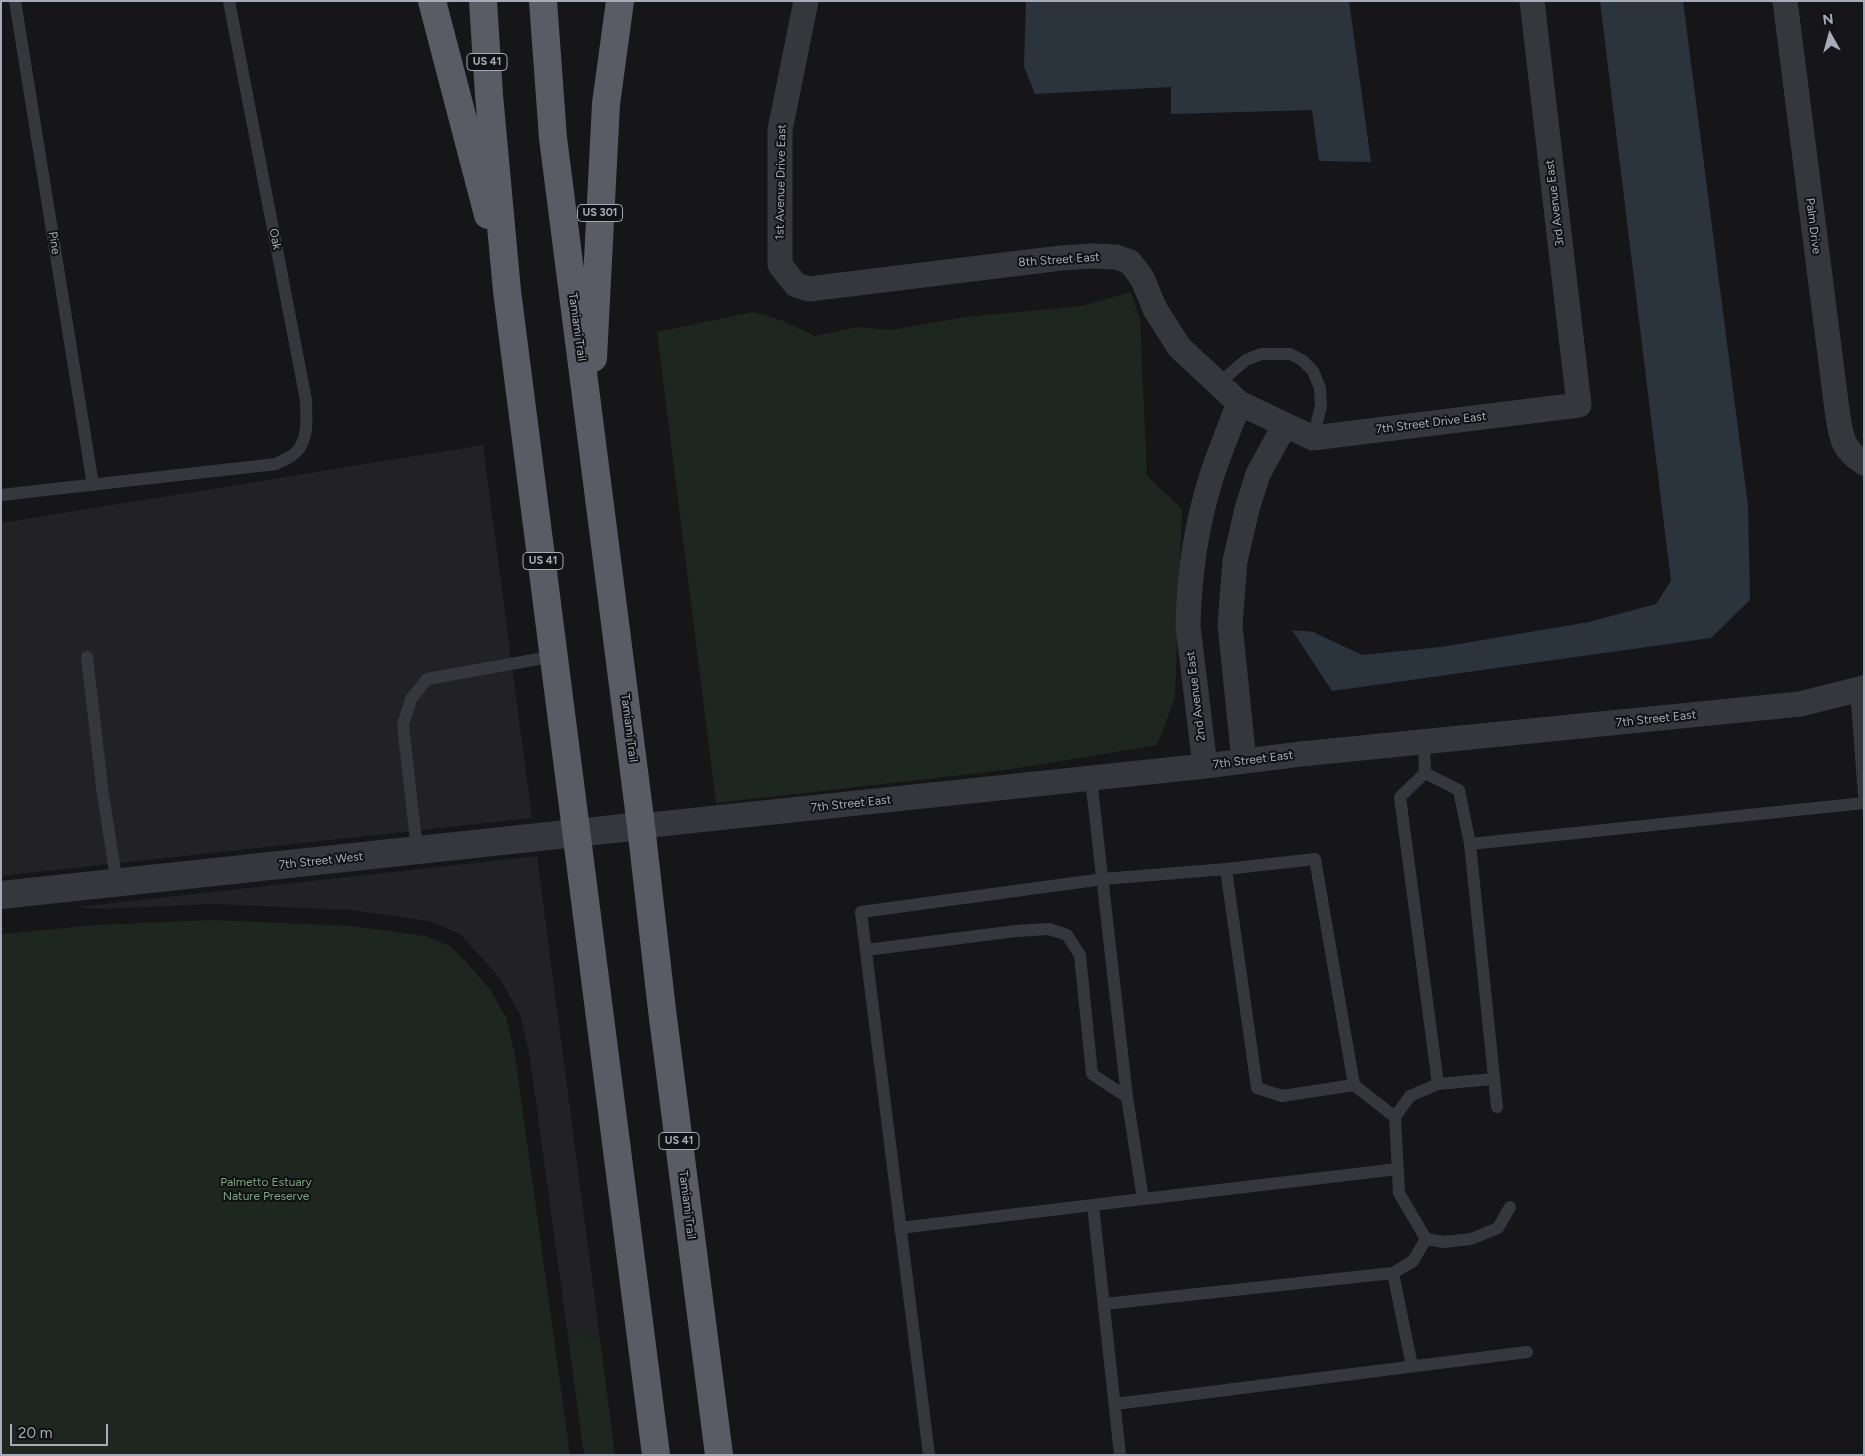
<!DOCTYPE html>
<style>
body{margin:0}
#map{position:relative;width:1865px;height:1456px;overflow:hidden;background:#161618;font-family:Figtree,sans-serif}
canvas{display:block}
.frame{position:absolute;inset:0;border:2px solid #a7abb9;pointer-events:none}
.north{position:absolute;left:1805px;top:10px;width:50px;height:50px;-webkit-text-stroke:4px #111113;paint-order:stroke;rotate:353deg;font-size:14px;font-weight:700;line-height:20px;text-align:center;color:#a7abb9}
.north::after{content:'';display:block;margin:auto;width:18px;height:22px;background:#a7abb9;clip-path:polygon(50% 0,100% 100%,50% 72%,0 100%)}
.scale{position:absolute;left:10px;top:1424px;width:98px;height:22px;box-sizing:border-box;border:2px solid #a7abb9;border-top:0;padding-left:6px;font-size:15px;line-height:18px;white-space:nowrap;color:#a7abb9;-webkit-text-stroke:4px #111113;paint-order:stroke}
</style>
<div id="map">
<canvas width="1865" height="1456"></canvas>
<div class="frame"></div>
<div class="north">N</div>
<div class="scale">20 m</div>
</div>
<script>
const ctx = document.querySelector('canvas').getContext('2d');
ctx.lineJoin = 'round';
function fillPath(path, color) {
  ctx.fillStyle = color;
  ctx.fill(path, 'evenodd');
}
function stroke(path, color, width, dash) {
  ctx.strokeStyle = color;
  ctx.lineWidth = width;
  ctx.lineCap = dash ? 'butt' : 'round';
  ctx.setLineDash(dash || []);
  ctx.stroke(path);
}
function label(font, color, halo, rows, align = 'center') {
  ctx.font = font + ' Figtree,sans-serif';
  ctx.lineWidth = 4;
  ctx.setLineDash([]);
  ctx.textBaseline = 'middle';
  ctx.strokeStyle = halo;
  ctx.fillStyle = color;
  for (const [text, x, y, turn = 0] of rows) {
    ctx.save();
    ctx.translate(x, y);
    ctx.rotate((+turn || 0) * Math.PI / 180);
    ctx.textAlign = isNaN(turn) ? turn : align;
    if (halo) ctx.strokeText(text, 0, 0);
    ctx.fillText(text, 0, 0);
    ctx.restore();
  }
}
fillPath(new Path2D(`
 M483,445L532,818L1,876V523Z
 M537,856L600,1339L567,1330L529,1052L520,1014L499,977L460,934L429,921L352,910L212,904L103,909L77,907Z`), '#222225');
fillPath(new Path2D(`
 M1131,292L1140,319L1147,476L1182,509L1175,698L1157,745L1006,770L716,803L657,332L753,312L781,320L815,336L857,327L892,330L965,317L1082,306Z
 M212,920L352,926L425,936L450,946L467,963L489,988L506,1017L515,1055L570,1455H1V934L97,925Z
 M567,1330L600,1339L615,1455H584Z`), '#1d261f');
fillPath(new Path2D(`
 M1026,1H1349L1371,162L1319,161L1312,110L1171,114V87L1035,94L1024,67Z
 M1600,1H1683L1748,506L1750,600L1711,638L1332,691L1292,630L1313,632L1362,655L1441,647L1589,622L1656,604L1671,581Z`), '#2b343d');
stroke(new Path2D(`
 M15,1L93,485
 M1219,383L1246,360L1261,354H1290L1302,360L1313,371L1320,388L1321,406L1313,438
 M1,495L276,464C282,461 289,458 294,454C310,441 306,417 306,400L229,1
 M87,657L103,795L117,883
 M1856,690L1864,795
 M1424,742L1425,773L1400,797L1438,1084
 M1425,773L1459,790L1470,844L1497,1107
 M1091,779L1127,1097L1143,1199L1398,1169
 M1470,844L1864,803
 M417,850L403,725L411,699L427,679L555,656
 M1226,869L1257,1088L1282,1096L1354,1085
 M866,950L1016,931L1049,929L1067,935L1080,955L1092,1074L1127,1097
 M1493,1079L1438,1084L1410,1096L1395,1117L1399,1193L1426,1239L1444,1242L1471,1239L1498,1228L1510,1207
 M900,1228L1093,1205
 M1393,1273L1412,1366
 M1104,1304L1393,1273L1413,1261L1426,1239
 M1115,1404L1527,1352
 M929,1455L861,912L1103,879L1226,869L1315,859L1354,1085L1395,1117
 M1120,1455L1093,1205L1143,1199`), '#36373d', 12);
stroke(new Path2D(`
 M806,1L780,130V265L796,285L809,289L1061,258L1092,256L1116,257L1130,262L1142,278L1155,309L1179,347L1239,403L1313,438L1579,405L1532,1
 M1785,1L1837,410C1841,435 1841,449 1864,463
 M1244,761L1230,625L1235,561L1247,509L1258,474L1285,425
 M1205,766L1188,626C1189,577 1197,522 1212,475C1220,451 1230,427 1239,403
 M641,826L1205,766L1301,754L1800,704L1864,688`), '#36373d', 25);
stroke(new Path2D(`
 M1,895L641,826`), '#36373d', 28);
stroke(new Path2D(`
 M432,1L488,215
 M483,1L489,95L507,291L656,1455
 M543,1L553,138L641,826L662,1010L719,1455
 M593,358L606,104L620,1`), '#5a5c65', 28);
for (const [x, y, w] of [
 [487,62,40],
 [600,213,45],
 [543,561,40],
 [679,1141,40]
]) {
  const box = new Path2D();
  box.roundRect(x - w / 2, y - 8.5, w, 17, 4);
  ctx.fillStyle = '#111113';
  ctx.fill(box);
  stroke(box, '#a7abb9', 1);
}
label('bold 11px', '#a7abb9', null, [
 ["US 41",487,62],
 ["US 301",600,213],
 ["US 41",543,561],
 ["US 41",679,1141]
]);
label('12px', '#a7abb9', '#111113', [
 ["1st Avenue Drive East",781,182,-89],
 ["3rd Avenue East",1555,203,-97],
 ["Palm Drive",1813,226,83],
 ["Oak",275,239,79],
 ["Pine",54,243,81],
 ["8th Street East",1059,260,-4],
 ["Tamiami Trail",577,327,82],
 ["7th Street Drive East",1431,423,-7],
 ["2nd Avenue East",1196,696,-97],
 ["7th Street East",1656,719,-6],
 ["Tamiami Trail",629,728,83],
 ["7th Street East",1253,760,-7],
 ["7th Street East",851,804,-6],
 ["7th Street West",321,861,-6],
 ["Tamiami Trail",687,1205,83]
]);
label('12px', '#7da582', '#111113', [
 ["Palmetto Estuary",266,1182],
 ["Nature Preserve",266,1196]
]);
</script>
